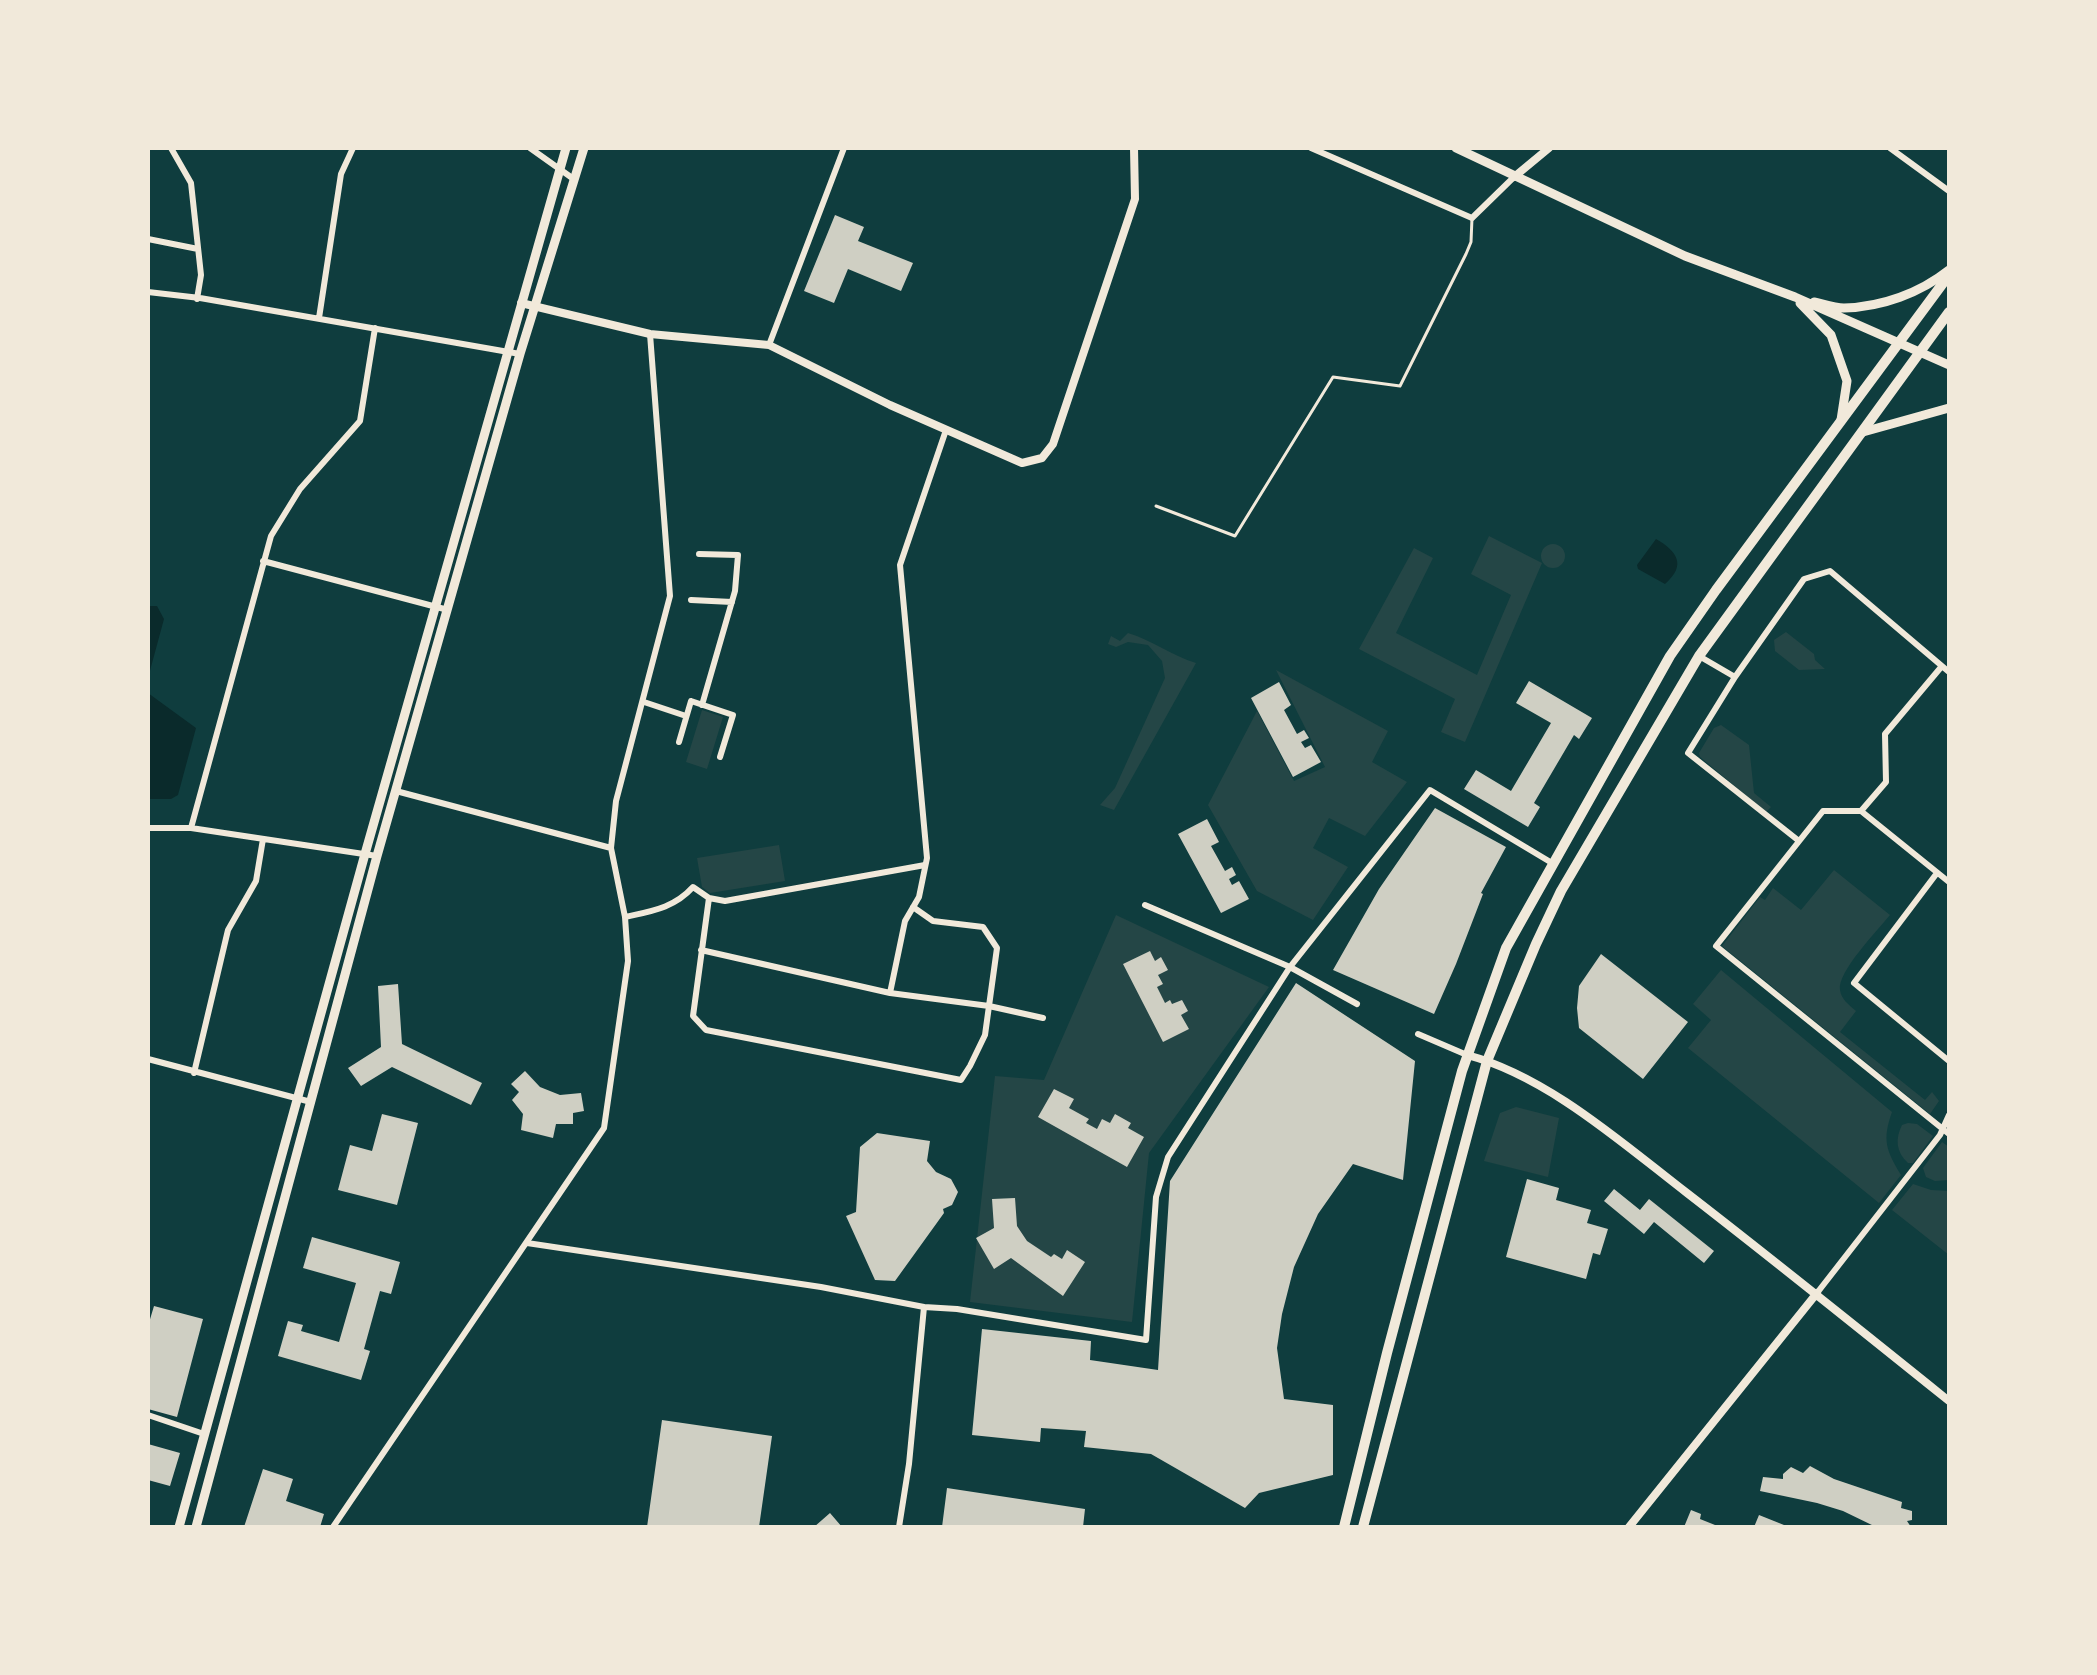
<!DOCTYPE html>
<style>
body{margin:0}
#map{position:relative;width:2097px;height:1675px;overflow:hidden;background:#0f3d3e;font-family:"PT Sans",sans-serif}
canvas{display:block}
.frame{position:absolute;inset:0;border:150px solid #f1e9da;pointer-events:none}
</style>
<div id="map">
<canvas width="2097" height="1675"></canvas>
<div class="frame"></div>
</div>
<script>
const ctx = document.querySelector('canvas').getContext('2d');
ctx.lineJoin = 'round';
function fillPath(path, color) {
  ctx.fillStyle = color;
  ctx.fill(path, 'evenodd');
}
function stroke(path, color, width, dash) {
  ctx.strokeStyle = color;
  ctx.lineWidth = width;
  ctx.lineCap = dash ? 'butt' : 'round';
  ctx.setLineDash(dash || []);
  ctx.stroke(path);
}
fillPath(new Path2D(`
 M1489,536L1542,563L1465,742L1441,732L1455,699L1359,649L1414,548L1433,558L1396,633L1477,675L1511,595L1471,574Z
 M1541 556a12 12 0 1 1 24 0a12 12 0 1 1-24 0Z
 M1786,632L1814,654L1815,660L1825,669L1799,670L1775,651L1774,640Z
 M1128,633C1152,640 1172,656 1196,663L1114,810L1100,805L1115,788L1165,678L1162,661L1148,645L1128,642L1116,647L1108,644L1111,636L1120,641Z
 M1276,670L1388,731L1372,762L1407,782L1365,836L1329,818L1313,848L1348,867L1313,920L1257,891L1208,805L1257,711L1294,781L1325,767Z
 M702,710L723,717L707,769L686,762Z
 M1721,725L1749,745L1754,793L1771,807L1766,812L1700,757L1699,753L1714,728Z
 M779,845L785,881L710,893L702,887L697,858Z
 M1834,870L1890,915C1878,930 1837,972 1840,990C1841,999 1849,1005 1856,1011L1840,1032L1925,1100L1932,1092L1939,1101L1930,1114L1722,946L1760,897L1765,900L1773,888L1801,910Z
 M1116,915L1269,987L1149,1153L1132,1322L970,1302L995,1076L1044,1080Z
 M1721,970L1892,1112C1882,1140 1886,1150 1901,1175L1879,1203L1688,1048L1711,1020L1693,1004Z
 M1516,1107L1559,1118L1548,1177L1484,1161L1500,1113Z
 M1908,1123L1917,1124L1933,1136L1913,1163H1908C1896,1152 1895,1139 1902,1125Z
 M1942,1142L1949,1147V1180L1935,1181L1926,1177L1923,1168Z
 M1913,1184L1931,1190L1949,1191V1255L1892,1210Z`), '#244646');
fillPath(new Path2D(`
 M1656,539C1677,551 1687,565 1665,584L1638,569L1637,565Z
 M148,606H157L164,619L148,678Z
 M148,693L196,728L178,795L171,799H148Z`), '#0a2a2b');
fillPath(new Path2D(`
 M835,215L864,227L858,241L913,263L901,291L848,269L834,303L804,291Z
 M1529,681L1592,718L1579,739L1574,735L1534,803L1540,807L1528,827L1464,789L1476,770L1511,791L1551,723L1516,703Z
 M1279,682L1291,705L1284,710L1297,734L1304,730L1309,738L1301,742L1305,748L1311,745L1321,762L1293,777L1251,698Z
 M1435,808L1506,847L1481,893L1483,894L1456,964L1434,1014L1333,970L1379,889Z
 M1207,819L1219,842L1211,846L1225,871L1232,867L1236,875L1229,879L1232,885L1239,881L1249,899L1221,913L1178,834Z
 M1150,951L1155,961L1161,957L1168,970L1158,975L1163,984L1157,987L1165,1003L1170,1000L1172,1004L1182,1000L1188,1011L1181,1015L1189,1029L1163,1042L1123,964Z
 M1601,954L1688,1022L1643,1079L1579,1028L1577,1008L1579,986Z
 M1296,983L1415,1061L1403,1180L1353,1164L1318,1214L1294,1267L1282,1314L1277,1348L1284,1399L1333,1405V1475L1259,1493L1245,1508L1151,1454L1084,1447L1086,1431L1041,1428L1040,1442L972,1435L982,1329L1091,1341L1090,1360L1158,1370L1170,1181Z
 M398,984L402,1044L482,1083L471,1105L392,1067L361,1086L348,1068L381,1047L378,986Z
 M525,1071L540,1087L560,1095L581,1093L584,1111L573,1113V1124H556L553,1138L521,1130L523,1114L512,1100L519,1092L511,1084Z
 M1054,1089L1074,1099L1069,1108L1089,1119L1086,1123L1097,1129L1102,1119L1110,1123L1115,1114L1131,1123L1128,1128L1144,1137L1127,1167L1038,1117Z
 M382,1114L418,1123L397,1205L338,1190L350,1145L372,1151Z
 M877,1133L930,1141L927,1161L936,1172L951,1179L958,1192L952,1205L943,1209L944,1213L895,1281L875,1280L846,1216L856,1212L860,1147Z
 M1527,1179L1559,1188L1556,1200L1591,1210L1587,1223L1608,1229L1600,1255L1593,1253L1586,1279L1506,1257Z
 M1614,1189L1640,1210L1649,1199L1714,1251L1704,1263L1654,1222L1644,1234L1604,1201Z
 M1015,1198L1017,1226L1027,1241L1051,1257L1054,1254L1062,1259L1067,1250L1085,1262L1063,1296L1011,1258L994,1269L976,1238L994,1228L992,1199Z
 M312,1237L400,1262L391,1294L380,1291L364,1349L370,1351L361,1380L278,1356L288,1321L303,1325L301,1331L339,1342L356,1283L303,1268Z
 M154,1306L203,1319L177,1417L148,1409V1326Z
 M662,1420L772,1436L759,1527H647Z
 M148,1444L180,1453L170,1486L148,1480Z
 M1810,1466L1834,1479L1902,1502L1901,1508L1912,1511V1520L1907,1521L1911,1527H1876L1843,1511L1817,1503L1760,1491L1763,1477L1783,1479V1474L1791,1467L1803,1473Z
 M263,1469L293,1479L286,1501L324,1514L320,1527H244Z
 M947,1488L1085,1509L1083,1527H942Z
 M1691,1510L1701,1514L1700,1519L1720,1527H1684Z
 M830,1513L842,1527H814Z
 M1759,1515L1789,1527H1754Z`), '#cfcfc3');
stroke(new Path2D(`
 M1156,506L1235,536L1333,377L1400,386L1466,254L1471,242L1472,218`), '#f1e9da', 3);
stroke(new Path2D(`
 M171,148L191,183L201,275L197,299
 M530,148L575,180
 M1311,148L1472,218L1514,177
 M1890,148L1949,191
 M148,239L198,249
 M148,292L200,298L520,354
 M319,318L341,174L353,148
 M769,345L844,148
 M699,554L738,555L735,591L702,705
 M263,561L448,610
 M691,600L732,602
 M1699,656L1735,677
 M1942,666L1885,734L1886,782L1861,811H1823L1716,946L1949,1134
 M644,702L686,716
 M679,742L691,701L733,715L720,757
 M396,791L611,848
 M1861,811L1949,882
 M148,828H191L377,856
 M191,828L271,536L300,489L360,421L375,328
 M1799,841L1688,753L1735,677L1804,579L1830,571L1949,672
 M1937,873L1854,983L1949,1061
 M709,898L693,1016L706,1030L961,1080L970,1066L985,1035L997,948L983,927L933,921L913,907
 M1145,905L1290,967L1357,1004
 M625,917C652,911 674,908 693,887L709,898L725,901L925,865
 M701,950L890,993L989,1006L1043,1018
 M890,993L905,921L919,897L927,858L900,565L946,430
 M1418,1034L1467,1055
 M148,1059L311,1102
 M194,1073L228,930L256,881L263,839
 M527,1243L821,1287L924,1307L909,1464L899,1527
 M1817,1293L1940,1135L1949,1115
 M924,1307L957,1309L1146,1340L1156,1197L1168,1157L1290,967L1430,790L1552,863
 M148,1415L204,1434
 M333,1527L604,1128L628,961L625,917L611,848L616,801L670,596L650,334`), '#f1e9da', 6);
stroke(new Path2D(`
 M1514,177L1549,148
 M521,303L650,334L769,345L890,405L1022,463L1042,458L1053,444L1135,199L1134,148
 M1467,1055C1547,1076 1622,1143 1687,1193C1775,1261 1862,1331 1949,1401
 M1629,1527L1817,1293`), '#f1e9da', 8);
stroke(new Path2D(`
 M1456,148L1685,256L1795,297L1949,365
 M1814,302C1823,304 1835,308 1844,308C1882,307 1920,293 1949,270
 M1800,303L1831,335L1847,381L1841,420
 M1863,432L1949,408
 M179,1527L365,854L566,148
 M196,1527L377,856L520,354L584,148`), '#f1e9da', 9);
stroke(new Path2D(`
 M1344,1527L1387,1353L1462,1071L1506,948L1670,656L1716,590L1949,275
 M1363,1527L1487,1061L1536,944L1561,891L1699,656L1949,312`), '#f1e9da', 10);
</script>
